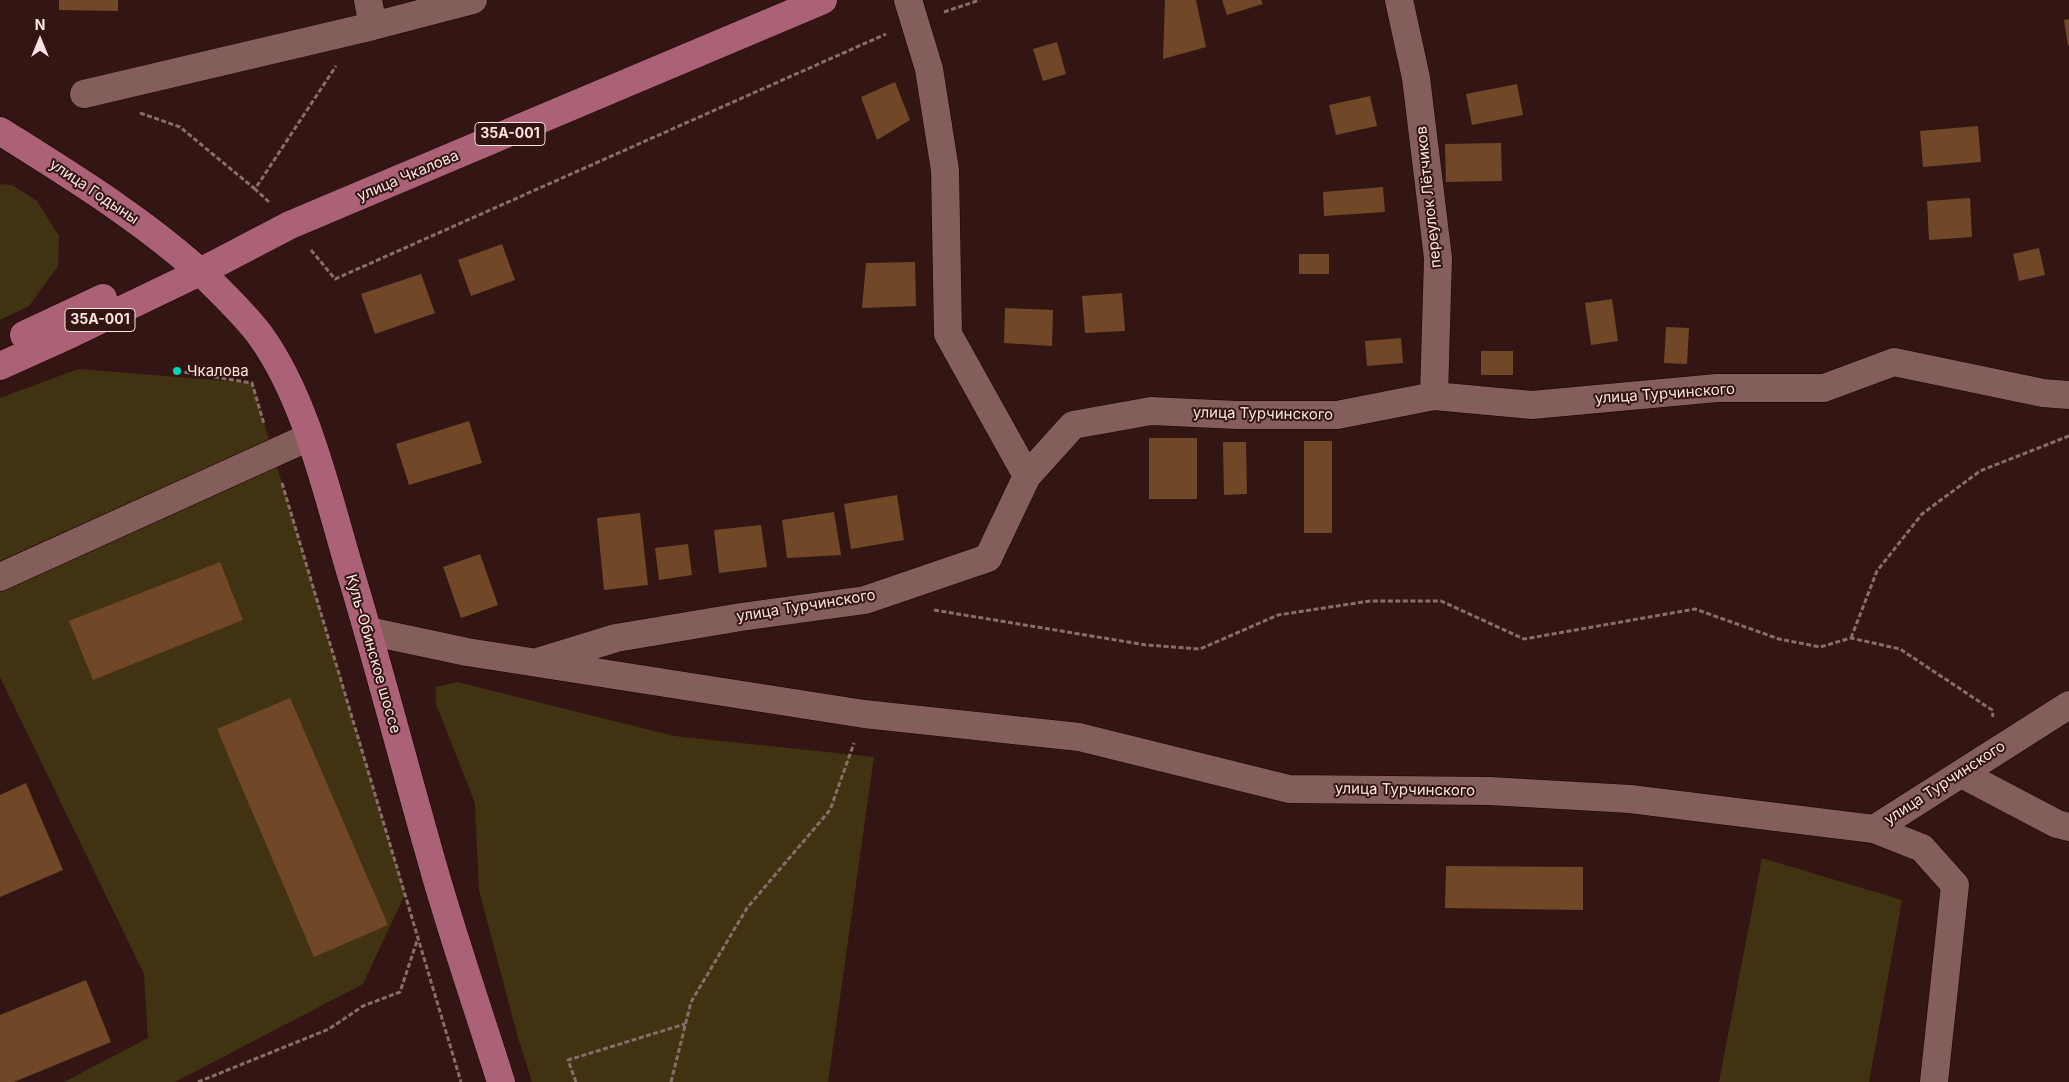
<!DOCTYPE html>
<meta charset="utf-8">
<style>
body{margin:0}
#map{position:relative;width:2069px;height:1082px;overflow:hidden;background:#331613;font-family:Inter,sans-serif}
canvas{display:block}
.north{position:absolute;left:15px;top:15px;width:50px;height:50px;-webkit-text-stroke:4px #331613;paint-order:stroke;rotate:0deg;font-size:14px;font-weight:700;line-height:20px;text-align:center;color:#fae4e1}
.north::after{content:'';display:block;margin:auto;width:18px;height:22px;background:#fae4e1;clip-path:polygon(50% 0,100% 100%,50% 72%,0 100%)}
</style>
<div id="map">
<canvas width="2069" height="1082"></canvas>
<div class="north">N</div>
</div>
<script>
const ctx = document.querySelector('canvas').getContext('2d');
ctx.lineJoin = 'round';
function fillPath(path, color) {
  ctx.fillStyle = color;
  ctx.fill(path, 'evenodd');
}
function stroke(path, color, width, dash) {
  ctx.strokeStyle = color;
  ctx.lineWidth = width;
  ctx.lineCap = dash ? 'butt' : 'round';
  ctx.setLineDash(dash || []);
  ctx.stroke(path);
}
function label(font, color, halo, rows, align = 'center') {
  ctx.font = font + ' Inter,sans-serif';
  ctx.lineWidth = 4;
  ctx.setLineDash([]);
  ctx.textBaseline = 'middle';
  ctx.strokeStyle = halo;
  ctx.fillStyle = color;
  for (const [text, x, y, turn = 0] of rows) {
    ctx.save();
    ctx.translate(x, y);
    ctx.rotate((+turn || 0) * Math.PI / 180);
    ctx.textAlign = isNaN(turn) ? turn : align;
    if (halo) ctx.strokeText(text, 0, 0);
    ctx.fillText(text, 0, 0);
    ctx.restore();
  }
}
fillPath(new Path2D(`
 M0,184L12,185L37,201L59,236L58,266L29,306L0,320Z
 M78,369L252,383L405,894L363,984L175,1082H64L148,1038L144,974L0,677V398Z
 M457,682L674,736L874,757L828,1082H532L517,1034L479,890L475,803L436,704V687Z
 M1762,858L1902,900L1869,1082H1719Z`), '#413312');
fillPath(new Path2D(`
 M59,0H118V11L59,10Z
 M1165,0H1196L1206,47L1163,59Z
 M1222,0H1261L1263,4L1227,15Z
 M2069,19V45L2068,46L2064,20Z
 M1057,42L1066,74L1043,81L1033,49Z
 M895,82L910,120L877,140L861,97Z
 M1517,84L1523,115L1472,125L1466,94Z
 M1370,96L1377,126L1336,135L1329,105Z
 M1978,126L1981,162L1923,167L1920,131Z
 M1501,143L1502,181L1446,182L1445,144Z
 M1383,187L1385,212L1324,216L1323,192Z
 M1970,198L1972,237L1929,240L1927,201Z
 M502,244L515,280L471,296L458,260Z
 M2039,248L2045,275L2019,281L2013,254Z
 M1299,254H1329V274H1299Z
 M915,262L916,306L862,308L866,263Z
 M421,274L435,313L375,334L361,294Z
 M1122,293L1125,331L1085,333L1082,296Z
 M1612,299L1618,341L1591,345L1585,303Z
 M1005,308L1053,310L1052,346L1004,343Z
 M1666,327L1689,328L1687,364L1664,363Z
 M1401,338L1403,363L1367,366L1365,341Z
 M1481,351H1513V375H1481Z
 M469,421L482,463L409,485L396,444Z
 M1149,438H1197V499H1149Z
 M1304,441H1332V533H1304Z
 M1223,442H1246L1247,494L1224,495Z
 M897,495L904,540L851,549L844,504Z
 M834,512L841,555L787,558L782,520Z
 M640,513L648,585L604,590L597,518Z
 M761,525L767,567L719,573L714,530Z
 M688,544L692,575L659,580L655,548Z
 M480,554L498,605L461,618L443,567Z
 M220,562L243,620L93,680L69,621Z
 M290,698L388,925L314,957L217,729Z
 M26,783L63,870L0,897V795Z
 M1446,866L1583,867V910L1445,908Z
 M86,980L111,1042L14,1082H0V1015Z`), '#704727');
const minor = new Path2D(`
 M368,0L373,26
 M908,0L929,69L945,170L948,334L1027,476
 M1399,0L1416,78L1438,258L1434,396
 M84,94L373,26L473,0
 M0,577L309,437
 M368,631L467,652L864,714L1079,737L1289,789L1490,791L1630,799L1874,829L2069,705
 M541,661L616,638L741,617L865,600L988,558L1027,476L1073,425L1151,411L1237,415H1337L1434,396L1532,405L1717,388H1824L1894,362L2043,393L2069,395
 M1962,774L2057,824L2069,827
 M1874,829L1922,848L1955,885L1934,1082`);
const major = new Path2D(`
 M0,131C73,177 147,222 210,281C227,298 245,315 260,335C308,401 329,502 353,581C382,678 407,776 435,873C455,943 479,1012 501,1082
 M24,335L103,298
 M0,366L71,334L200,272L290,225L823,0`);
stroke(minor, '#190202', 29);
stroke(major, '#190202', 29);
stroke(new Path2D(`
 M944,12L980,0
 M140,113L180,127L255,189
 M269,202L255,189L336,66
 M311,250L335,279L886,34
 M177,371L252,383L264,424
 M282,483L461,1082
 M934,610L1146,645L1200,649L1278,615L1370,601H1441L1524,639L1695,609L1779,639L1820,647L1851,638L1900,649L1992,710L1993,717
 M1851,638L1877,571L1922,514L1980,471L2069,436
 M198,1082L329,1029L363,1006L400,992L418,938
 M576,1082L568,1060L685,1024
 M671,1082L691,1002L747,908L830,810L854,743`), '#886e6b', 3, [5, 2.5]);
stroke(minor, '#835e5a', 28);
stroke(major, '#ab6277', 28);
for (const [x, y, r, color] of [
 [177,371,5,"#00d5b7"]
]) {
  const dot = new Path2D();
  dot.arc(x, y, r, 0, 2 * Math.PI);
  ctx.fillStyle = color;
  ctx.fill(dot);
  stroke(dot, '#331613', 2);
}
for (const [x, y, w] of [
 [510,134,70],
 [100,320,70]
]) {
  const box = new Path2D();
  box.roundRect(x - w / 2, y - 11.5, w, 23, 4);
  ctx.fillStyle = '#331613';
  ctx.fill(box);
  stroke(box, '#fae4e1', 1);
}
label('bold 14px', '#fae4e1', null, [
 ["35А-001",510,134],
 ["35А-001",100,320]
]);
label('15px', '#fae4e1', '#331613', [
 ["улица Чкалова",408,176,-23],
 ["улица Годыны",94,192,34],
 ["переулок Лётчиков",1429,197,-96],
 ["улица Турчинского",1665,394,-4],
 ["улица Турчинского",1263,414,1],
 ["улица Турчинского",806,606,-9],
 ["Куль-Обинское шоссе",373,654,74],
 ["улица Турчинского",1945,783,-33],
 ["улица Турчинского",1405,790,1]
]);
label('15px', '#fae4e1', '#331613', [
 ["Чкалова",187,371]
], 'left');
</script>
